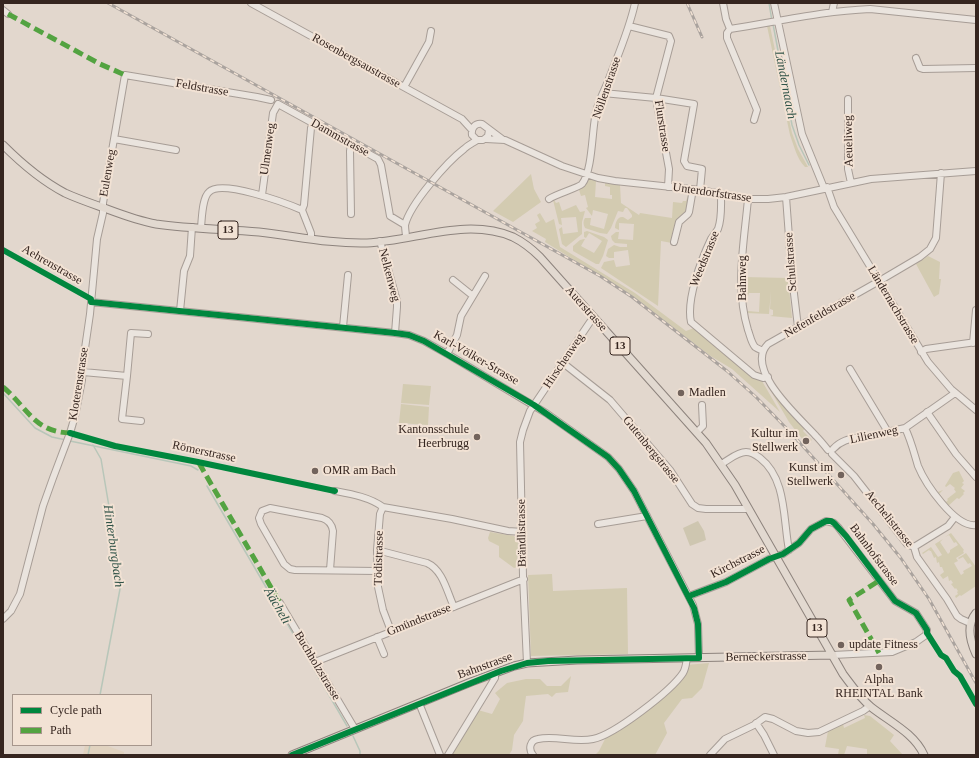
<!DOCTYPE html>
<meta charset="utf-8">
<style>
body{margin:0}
#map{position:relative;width:979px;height:758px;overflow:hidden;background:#e2d7cd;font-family:Georgia,serif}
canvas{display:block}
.frame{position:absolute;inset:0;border:4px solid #35251f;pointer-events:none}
.legend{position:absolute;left:12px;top:694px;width:140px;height:52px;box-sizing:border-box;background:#f2e2d4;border:1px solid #a6968c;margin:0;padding:5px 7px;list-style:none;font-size:12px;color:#35251f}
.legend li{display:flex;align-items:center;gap:8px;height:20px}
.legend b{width:20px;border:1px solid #a6968c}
</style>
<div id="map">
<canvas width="979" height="758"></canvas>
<div class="frame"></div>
<ul class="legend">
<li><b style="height:5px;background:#00873e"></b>Cycle path</li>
<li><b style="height:5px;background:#53a341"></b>Path</li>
</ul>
</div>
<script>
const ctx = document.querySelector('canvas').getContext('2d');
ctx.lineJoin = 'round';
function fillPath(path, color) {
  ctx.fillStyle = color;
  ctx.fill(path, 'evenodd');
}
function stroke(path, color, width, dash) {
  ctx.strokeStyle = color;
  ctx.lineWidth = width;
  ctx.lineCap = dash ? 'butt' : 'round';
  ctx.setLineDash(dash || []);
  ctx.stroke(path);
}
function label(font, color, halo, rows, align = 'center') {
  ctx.font = font + ' Georgia,serif';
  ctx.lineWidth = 4;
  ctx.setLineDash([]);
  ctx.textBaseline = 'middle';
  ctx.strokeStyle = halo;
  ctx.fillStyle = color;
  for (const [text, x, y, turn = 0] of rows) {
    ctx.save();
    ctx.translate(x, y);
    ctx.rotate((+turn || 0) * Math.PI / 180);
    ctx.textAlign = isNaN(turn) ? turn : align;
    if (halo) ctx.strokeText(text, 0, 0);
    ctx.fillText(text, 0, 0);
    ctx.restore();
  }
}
fillPath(new Path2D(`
 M85,745H105L124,752V755H83Z`), '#e0d2bf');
fillPath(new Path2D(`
 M767,26H770L792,133L798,149L808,167H805C797,159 794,146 790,135Z
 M531,174L534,189L541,202L513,222L493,211Z
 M591,179L596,181L595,197L612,199V195H610V187L605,186V183L620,185L621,203L639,215L640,213L672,218L673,202L682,203L683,201H686L689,193H690L687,214L678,220L672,243L661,241L658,306L601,268L604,262L614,260L616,267L630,265L628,250L614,252V258H609L606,256L608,249L614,245L620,247H627V244L615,243L612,240L611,236L616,232H619L618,239L633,240L634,224L619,223V230L615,228C615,224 617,216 623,217C625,218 626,219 628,220L632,217V215L627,208H625L623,212L618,211L611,228L607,234L600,233L585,228C583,224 583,221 585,218H591L590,225L604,229L608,214L593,210L592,216L586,208L588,207L585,195L581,196L579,190L584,186L588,180Z
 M553,200H554L556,203L559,202L562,211L576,205L580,212L585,211L582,222V234L566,247L562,244L559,229L562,227L563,234L578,232L576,217L561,218L562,225L559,224Z
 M540,213L546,223L554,219L560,247L635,293L686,331L694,328L762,381L780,412L732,369L709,355L634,297L545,242L546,239L532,231L537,228L535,224L540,221L537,215Z
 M587,231L604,237L608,240L603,256L599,264H596L573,251V246L580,240L584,239H585L581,246L594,253L602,241L589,233L586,238L584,237V232Z
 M928,256L940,262L939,279H941L939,294L934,297L916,264Z
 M744,277L788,278L792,318L770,316L773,315V310L770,309L771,291L769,314L747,313L748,311L759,312L760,293H749L748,296H746V290H743Z
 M765,381H767L805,428L803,431L812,440L809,442L805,438L803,440L789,422Z
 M403,384L431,386L429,405L401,403Z
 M401,404L429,407L428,425L399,423Z
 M959,471L964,481L962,483L964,484L961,488L965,491L963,493L964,494L959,499L957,498L947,507L935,493L943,490L939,494L946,502L948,500L947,499L956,492L954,489L955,488L950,484L946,487L945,486L953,473Z
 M490,532L514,536L518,541L517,567L514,568L499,557V546L489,541L488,538Z
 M951,533L964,550L963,551L964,553L956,558L958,561L954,563L961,575L964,573L963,571L972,566L970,563L968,564L963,557L959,559L958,558L966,553L976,567V586L961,596L960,595L956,598L955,596L958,594L957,592L958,591L956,588L955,589L951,584L953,583L951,580L949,581L948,576L943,579L940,575L944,572L942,567H940L939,562L937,563L936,557L934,558L931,551H930L929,550L923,554L922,553L931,547L938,557L942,555L935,544L943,539L940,542L948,554L950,552V550L958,545L956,542L954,543L949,535L945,537Z
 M552,574L553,591L627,588L628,654L531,656L528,575Z
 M709,663L702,688L692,698L682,699L664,723L667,733L655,755H595L599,751L608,733L669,689L686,665Z
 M571,676L568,692L556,693L552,697L548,694L526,696L524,711L523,721L514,735L512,750L509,755H451L478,710L492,714L500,699L495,693L507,683L526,679H540L547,686H561Z
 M864,715L870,716L894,735L890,741L903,755H867V749L847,746L844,755H838L839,749L825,747L828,731L843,724L844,728L865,718Z`), '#d3cbb1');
fillPath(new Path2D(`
 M698,521L704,531L706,540L690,546L683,528Z`), '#cec6b0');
stroke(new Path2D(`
 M769,3L772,21
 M773,24L792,125L799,145L809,165
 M3,393L35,428L52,437L66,440
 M70,441L191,466L198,470
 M93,445L101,459L120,572V589L100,695
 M207,486L347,726
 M353,736L360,751V755
 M88,755L90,745`), '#b8c6b9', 1.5);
const minor = new Path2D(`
 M251,3L462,119L472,130
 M723,3L726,19L730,29L727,33V38L757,110L754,120
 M774,3L802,134L824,188
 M3,10L8,14
 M832,12L834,3
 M629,26L669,36L671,41L656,98L669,169L668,187
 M730,29C776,22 822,11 870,9L976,20
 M916,58L920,68L923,69L976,68
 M404,87L429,42L431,31
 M603,93L656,98L694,104L684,161L687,166L702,169L700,190
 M848,99V169L851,183
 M489,130L488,136L483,140H477L472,135C471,128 475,123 482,124L502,139
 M114,139L176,150
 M486,139L505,140L562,166L598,178L615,181L700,190L748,199H768L786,197L871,179L976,171
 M827,187L834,207L928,362L951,389L976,410
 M262,195L273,113L278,104L378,159L381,165L390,216L405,225
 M721,195C721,206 722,218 718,229C716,232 713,236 711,239C701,260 686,300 691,322L754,375L763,378L768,377
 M786,197L792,277L798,327
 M549,199C556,194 578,188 582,184C592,172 592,134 595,118C596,106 602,95 607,84C617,57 629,31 635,3
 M748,199C744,243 735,287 748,330C750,335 751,342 755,347C758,349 761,350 763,351
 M302,210L304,205L311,128L313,123
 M351,214L350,151L351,145
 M201,227C202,219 202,198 209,192C221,179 286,203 302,210L311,233V239
 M406,237C406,234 405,229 405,225C410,204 447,162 464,149C468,145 473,143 477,140
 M380,241L397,301V307L395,333
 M674,242L679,222L688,214L689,212L693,189
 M453,280L473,296
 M91,302L395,333L409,335L424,341L449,355L546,413L608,457L619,469L634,491L693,605L698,624L699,658
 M180,311L184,271L190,256L192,227
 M343,327L348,275
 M973,343L976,310
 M921,352L926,349L976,342
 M447,354L457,335L461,316L485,276
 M563,363L610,400L670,470L692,504L698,508L706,509H748
 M850,369L888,432
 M83,372L127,376L122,419L141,421
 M127,376L131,333L148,334
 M927,412L956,454L976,477
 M905,428C911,440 914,453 918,466C925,483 955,528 976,525
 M697,432L703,426L702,405
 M833,449C843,438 853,439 867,436H870L905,428L955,393
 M828,450C824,445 820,440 816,436C801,419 743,369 768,344L881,280L920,257L930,249L936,238L941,173
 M832,454L854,476L907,544L914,547
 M721,464C729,460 737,452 746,452C751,452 756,455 760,458C787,479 783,520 789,550
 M335,491C351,494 369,497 383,507L452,519L508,531L523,532
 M383,507L380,514L377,550L378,587L383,610L391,631
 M598,524L647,516
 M914,547L917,557L947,599L957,616L961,619L970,623
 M914,547L948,526L955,517
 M377,550L427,563C443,570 447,592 454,607
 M330,570L333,531C332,524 328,520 322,518L270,508L262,511L259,518L261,524L284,564L290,569L295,570L377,571
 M689,596L726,582L769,559L783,554L799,543L811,529L826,521L834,523L838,527L895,601L916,613L927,630L926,635L916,642L892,652L833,655
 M280,603L355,729
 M3,619L11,611L20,594L43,506L53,478L70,433L75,416L82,380L83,362L90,314L97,239L103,213V203L125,75L257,97L271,100
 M377,637L384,654
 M315,662L524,579
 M527,663L523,576L520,442L523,430L530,411L590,322L594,318
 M419,703L440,755
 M756,723L764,735L774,755
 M448,755L495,678V673
 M533,755C528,749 530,740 538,739C555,735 575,743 593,739C614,735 671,691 683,673C686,668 686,663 687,658
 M710,755L725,739L754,725L765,717L773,719L796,731L808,733L819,732L863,711L870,706`);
const major = new Path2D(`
 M3,145C21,163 42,181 65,193C78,199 93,204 107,209C123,215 139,221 156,224C190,229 225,229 259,232C295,236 331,244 367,243C415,241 466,217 513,237C523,242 532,249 540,257L706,443L735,485L843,674C852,686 860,698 871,707C890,722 914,733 924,755
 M976,613C966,625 970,641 976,654
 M292,755L471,682L514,666L527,663L577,660L833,655`);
stroke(minor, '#a79d96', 8);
stroke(major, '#8d837d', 9);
stroke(minor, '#eae4de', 6);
stroke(major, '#e2d9d0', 7);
const rail = new Path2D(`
 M108,3L600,276L632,297L727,371L756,397L791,433L873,524L900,557L929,599L976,683
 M687,3L702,37`);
stroke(rail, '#aaa39e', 3);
stroke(rail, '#f2e2d4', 1.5, [4.5]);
stroke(new Path2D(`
 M8,14L100,64L125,75
 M3,387C27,407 34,432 70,433
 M199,463L280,603
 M877,582L849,600L879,653`), '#53a341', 5, [10, 5]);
stroke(new Path2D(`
 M3,250L91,299V302L395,333L409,335L424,341L534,405L608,457L619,469L634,491L694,608L698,624L699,658L548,661L527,663L501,671L292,755
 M70,433L115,446L198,462L335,491
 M689,596L726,582L769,559L783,554L799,543L811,529L826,521H831L834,523L846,536L895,601L916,613L927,630V633
 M927,633L941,655L946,658L954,671L960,676L976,704`), '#00873e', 6);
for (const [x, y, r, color] of [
 [681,393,4,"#72635c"],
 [477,437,4,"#72635c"],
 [806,441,4,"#72635c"],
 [315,471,4,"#72635c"],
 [841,475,4,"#72635c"],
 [841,645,4,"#72635c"],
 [879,667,4,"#72635c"]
]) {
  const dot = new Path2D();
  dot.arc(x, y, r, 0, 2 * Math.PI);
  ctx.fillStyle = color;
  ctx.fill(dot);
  stroke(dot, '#f2e2d4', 1.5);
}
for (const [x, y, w] of [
 [228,230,20],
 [620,346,20],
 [817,628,20]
]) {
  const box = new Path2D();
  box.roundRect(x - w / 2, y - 9, w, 18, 3);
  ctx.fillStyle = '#f2e2d4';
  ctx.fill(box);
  stroke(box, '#35251f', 1);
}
label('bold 11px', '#35251f', null, [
 ["13",228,230],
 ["13",620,346],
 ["13",817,628]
]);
label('12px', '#35251f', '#f2e2d4', [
 ["Rosenbergsaustrasse",356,61,29],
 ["Feldstrasse",202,88,10],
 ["Nöllenstrasse",607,88,-71],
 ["Flurstrasse",662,126,81],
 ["Dammstrasse",340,138,29],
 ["Aeueliweg",849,141,-91],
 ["Ulmenweg",268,149,-82],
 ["Eulenweg",108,173,-80],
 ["Unterdorfstrasse",712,193,8],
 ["Weedstrasse",705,259,-68],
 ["Schulstrasse",791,262,-94],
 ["Aehrenstrasse",52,265,30],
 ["Nelkenweg",389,275,75],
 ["Bahnweg",743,278,-90],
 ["Ländernachstrasse",893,305,59],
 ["Auerstrasse",586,309,48],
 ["Nefenfeldstrasse",820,315,-30],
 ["Karl-Völker-Strasse",476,358,30],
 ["Hirschenweg",564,361,-56],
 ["Kloterenstrasse",79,384,-81],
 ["Lilienweg",874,435,-12],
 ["Gutenbergstrasse",651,450,51],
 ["Römerstrasse",204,452,12],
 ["Aechelistrasse",889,519,51],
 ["Brändlistrasse",522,533,-91],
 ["Bahnhofstrasse",874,555,53],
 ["Tödistrasse",379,558,-89],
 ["Kirchstrasse",738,562,-27],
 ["Gmündstrasse",419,620,-22],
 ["Berneckerstrasse",766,657,-1],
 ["Buchholzstrasse",317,666,59],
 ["Bahnstrasse",485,666,-20]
]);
label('12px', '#35251f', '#f2e2d4', [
 ["Madlen",689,393],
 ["Kantonsschule",469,430,"right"],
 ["Heerbrugg",469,444,"right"],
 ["Kultur im",798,434,"right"],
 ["Stellwerk",798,448,"right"],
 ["Kunst im",833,468,"right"],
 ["Stellwerk",833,482,"right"],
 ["OMR am Bach",323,471],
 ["update Fitness",849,645],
 ["Alpha",879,680,"center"],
 ["RHEINTAL Bank",879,694,"center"]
], 'left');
label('italic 13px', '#305348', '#f2e2d4', [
 ["Ländernaach",785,85,79],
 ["Hinterburgbach",113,546,82],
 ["Äächeli",277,606,60]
]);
</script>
